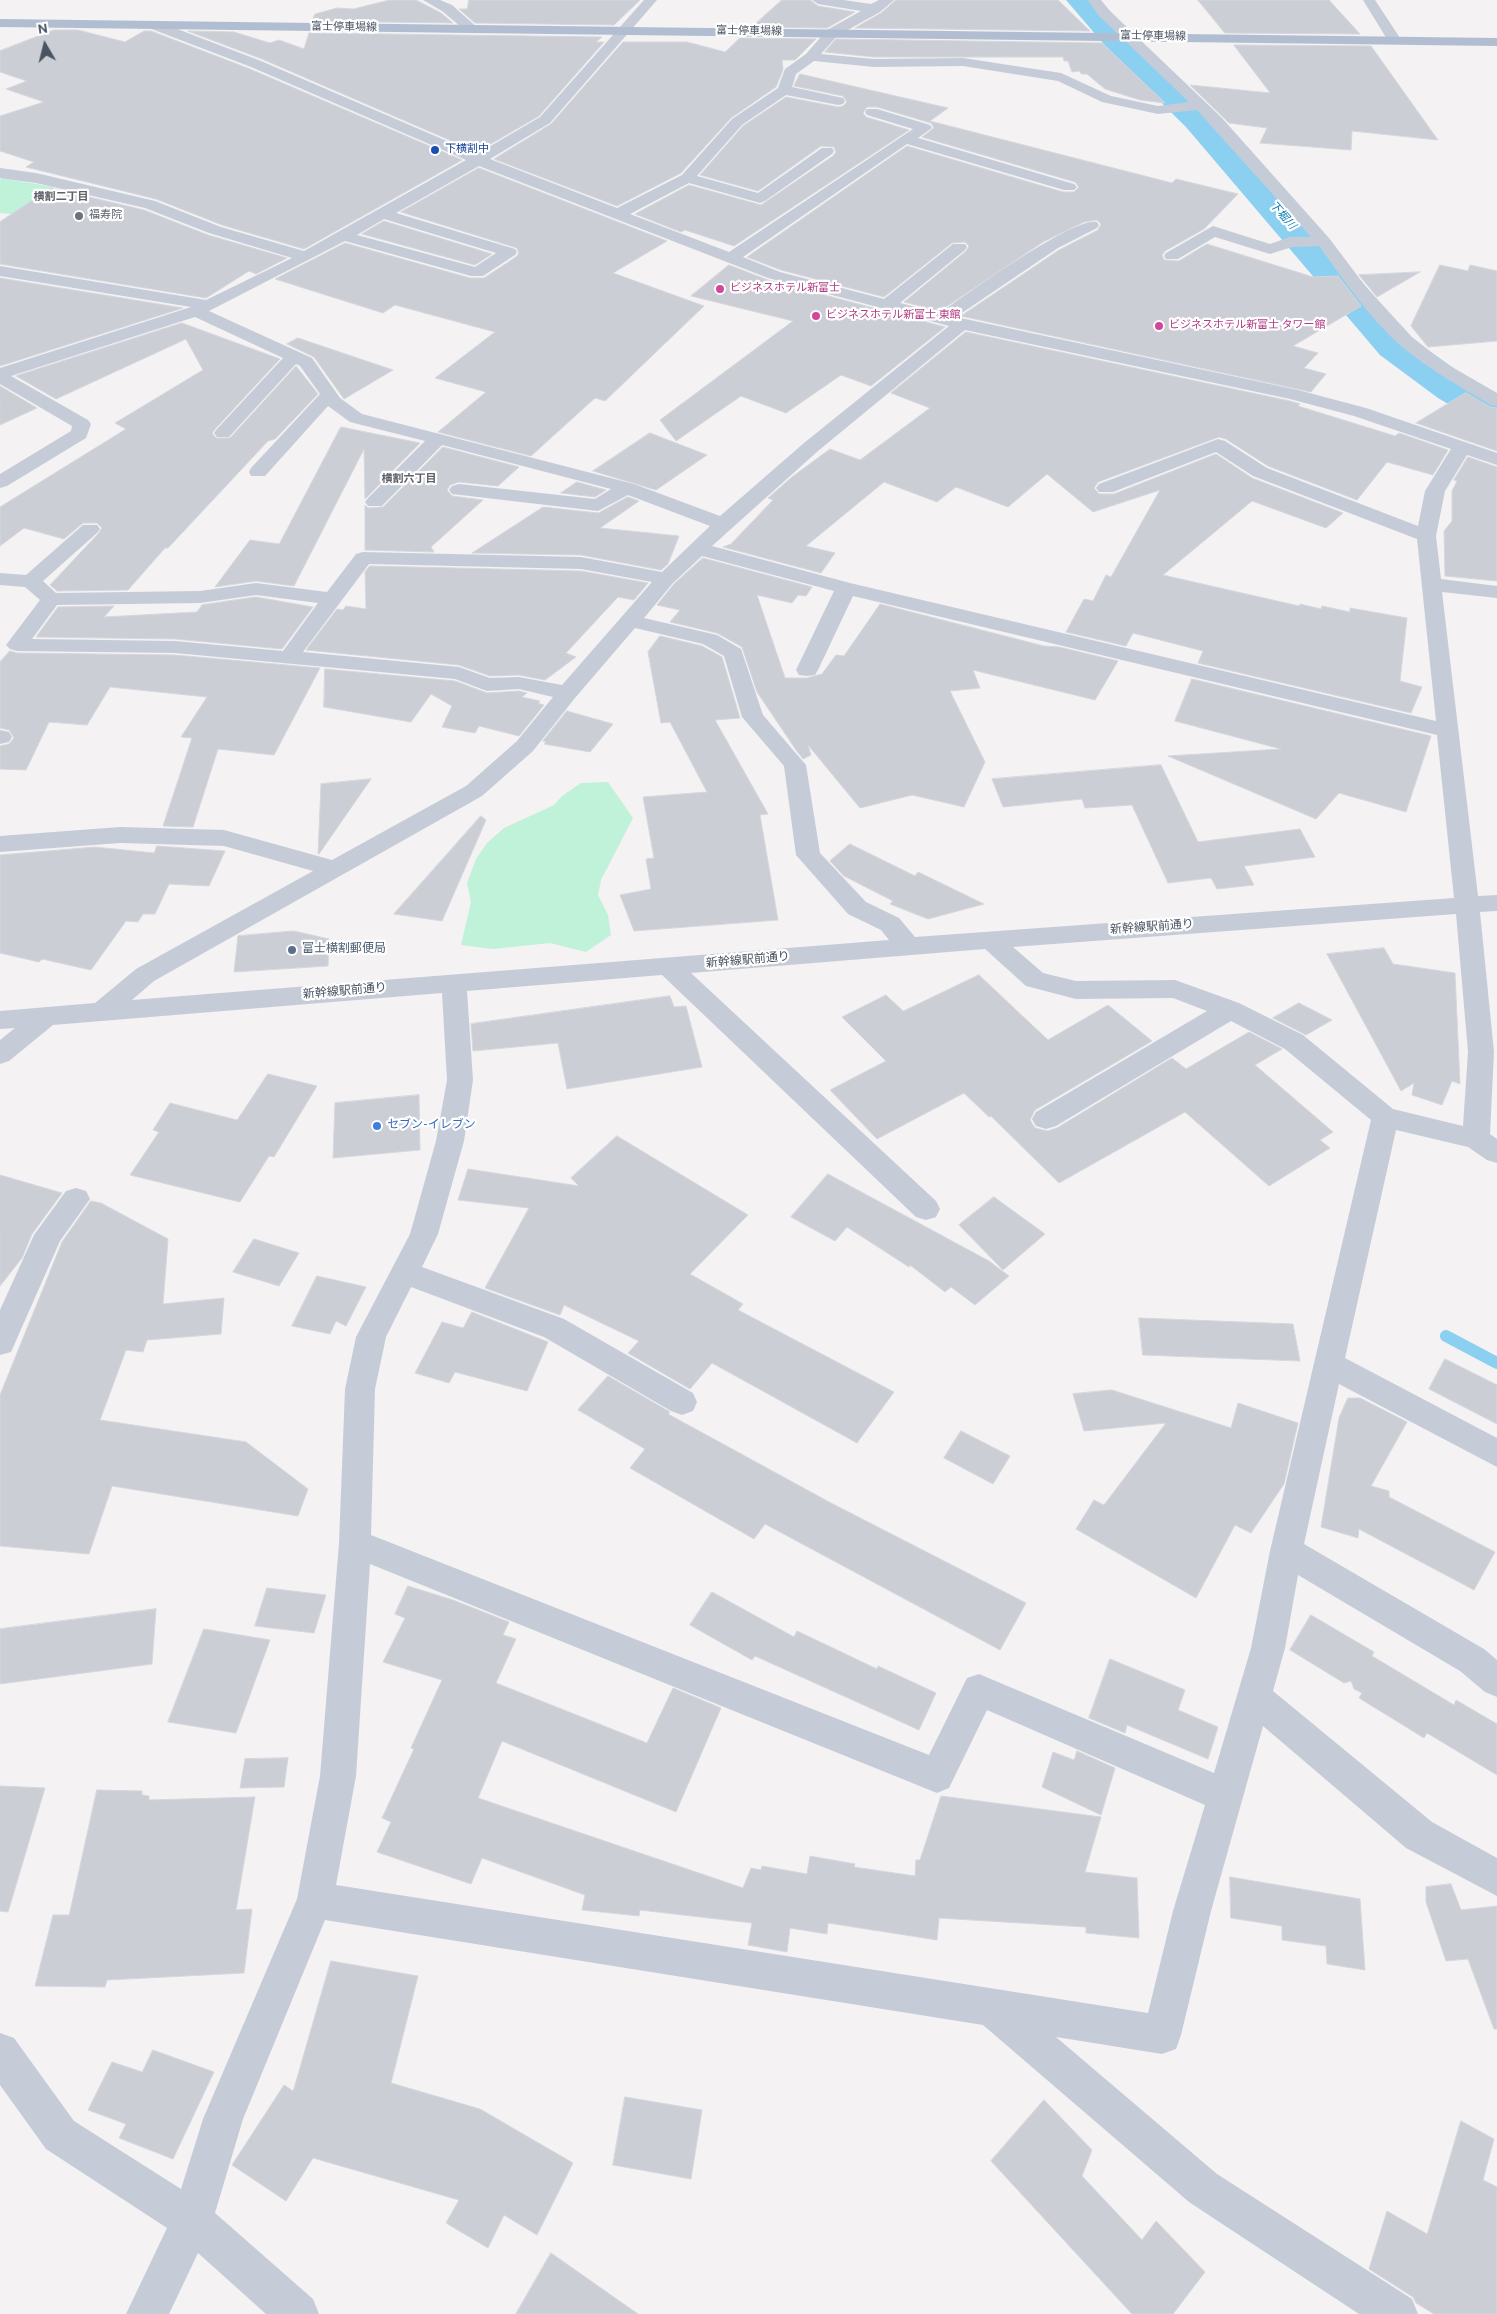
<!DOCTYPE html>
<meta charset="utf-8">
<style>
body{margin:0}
#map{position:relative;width:1497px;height:2314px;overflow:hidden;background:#f4f2f2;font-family:Overpass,sans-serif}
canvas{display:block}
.north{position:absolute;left:20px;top:20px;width:50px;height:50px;-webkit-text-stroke:4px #fff;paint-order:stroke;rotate:352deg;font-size:14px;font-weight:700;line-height:20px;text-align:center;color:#495361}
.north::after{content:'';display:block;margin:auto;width:18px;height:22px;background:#495361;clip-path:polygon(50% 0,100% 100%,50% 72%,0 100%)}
</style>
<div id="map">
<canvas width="1497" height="2314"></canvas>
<div class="north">N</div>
</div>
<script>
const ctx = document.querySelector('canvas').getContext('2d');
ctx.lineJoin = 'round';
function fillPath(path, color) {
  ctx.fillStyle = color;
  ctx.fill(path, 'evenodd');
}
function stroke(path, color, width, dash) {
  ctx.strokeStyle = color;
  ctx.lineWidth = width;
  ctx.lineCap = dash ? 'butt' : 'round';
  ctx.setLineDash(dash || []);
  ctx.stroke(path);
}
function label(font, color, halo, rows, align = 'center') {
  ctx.font = font + ' Overpass,"Noto Sans JP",sans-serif';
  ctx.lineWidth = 4.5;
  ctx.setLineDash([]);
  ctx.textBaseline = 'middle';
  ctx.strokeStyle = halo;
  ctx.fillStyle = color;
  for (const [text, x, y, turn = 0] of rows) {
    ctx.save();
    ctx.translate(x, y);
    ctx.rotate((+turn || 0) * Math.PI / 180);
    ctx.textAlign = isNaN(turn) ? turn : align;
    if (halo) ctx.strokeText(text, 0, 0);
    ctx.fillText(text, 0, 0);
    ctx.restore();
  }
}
fillPath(new Path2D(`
 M2,178L54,187L12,214L0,213V180Z
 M608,782L633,818L601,880L598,895L608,915L611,935L586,952L550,943L493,949L461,945L471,902L467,883L476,859L487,843L504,828L554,805L562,796L581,783Z`), '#c0f2da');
stroke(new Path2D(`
 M1446,1336L1497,1363`), '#8cd0f1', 12);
fillPath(new Path2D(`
 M1066,0H1100L1138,42L1212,111L1410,337L1470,380L1497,395V427L1481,423L1438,398L1380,355L1186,127L1114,56Z`), '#8cd0f1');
const building = new Path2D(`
 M390,0H416L441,13L453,23L312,21L315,14L337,8L353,9Z
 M469,0H640L614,25L475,23L459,9H467Z
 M782,0H810L818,6L855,12L827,28L752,27Z
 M896,0H1058L1090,31L855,28L881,13Z
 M1198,0H1329L1360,34L1225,33Z
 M54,30H78L125,42L144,31H151L250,69L462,160L304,249L222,225L156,199L26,167L34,162L0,151V116L44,102L6,89L27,81L0,72V51Z
 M188,31L234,32L270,43L279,40L304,49L309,33L602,37L596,42H604L539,116L477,152L262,59Z
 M740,38L816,39L795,60H782L783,70L776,87L731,118L681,173L617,206L494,159L551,124L623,42H687L725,52Z
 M836,39L1102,43L1165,103L1140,100L1105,89L1087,74H1081L1080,71L1072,72L1068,61H1064L1063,57H874L825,52Z
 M1234,45L1371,46L1438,140L1352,131L1351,150L1260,143L1267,128L1229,123L1190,85L1270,93Z
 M800,74L948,108L930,121L1172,183L1176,179L1238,194L1204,229L1165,251L1162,255L1164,260L1179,261L1207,244L1313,277L1338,276L1361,306L1293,346L1318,353L1304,368L1326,374L1311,392L961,316L1059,250L1098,230L1101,224L1097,220L1084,222L1043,242L940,311L904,302L966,251L969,246L965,242L952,243L884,297L781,270L747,257L907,146L1063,192H1074L1079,187L1075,182L922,137L934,128L931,123L877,107H867L863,113L866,117L909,130L734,246L685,230L681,232L635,214L689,185L761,205L833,156L836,152L834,147L821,146L758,191L700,175L743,126L786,97L838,107L843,106L847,102L843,96L794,86Z
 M479,168L667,241L613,273L704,306L605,401L595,398L531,456L438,432L486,392L435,378L495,332L395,305L383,313L275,279L345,243L470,278H484L516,257L519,253L517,248L401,212Z
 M51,188L144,210L208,235L287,258L256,274L249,271L206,298L0,264V222Z
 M384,221L492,254L475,265L362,234Z
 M729,265L768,280L945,327L871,386L841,375L786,413L741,396L676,441L660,420L793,321L691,296Z
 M1440,265L1468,271L1470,265L1497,271V341L1428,347L1411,326Z
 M1420,272L1377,297L1359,275Z
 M0,278L183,308L0,366Z
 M182,323L280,359L216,428L212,433L216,438H230L296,366L318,394L275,439L268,441L168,548H165L128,590L57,591L50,585L98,534L102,528L97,523H83L64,539L24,528L0,546V507L126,429L115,423L203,370L186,339L56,399L16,376Z
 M966,332L1290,401L1300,404L1298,406L1395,436L1399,433L1448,450L1433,475L1387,462L1357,500L1268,466L1226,439L1219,437L1098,482L1094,488L1099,494H1114L1216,454L1252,478L1343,513L1326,528L1252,501L1163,575L1299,606L1300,604L1321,609L1322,606L1350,612V608L1407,618L1400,681L1422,687L1411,713L1198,663L1203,651L1133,633L1126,646L1066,632L1084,599L1093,601L1106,575L1111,577L1160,490L1093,512L1047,474L1008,507L956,487L937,502L884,482L806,546L835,553L821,573L723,547L731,544L773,500L768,498L792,477L830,449L860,460L930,408L891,393Z
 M298,338L393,370L344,399L314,357L287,344Z
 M0,386L37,408L0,425Z
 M1466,393L1490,407L1497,408V451L1416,423Z
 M341,427L420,443L365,499L364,449L294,586L256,581L215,587L250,540L279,544Z
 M650,433L707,455L656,490L593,471Z
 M443,447L519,467L498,486L459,482L450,485L447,490L452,496L483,500L431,547L434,552L365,550V505L368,508L383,507Z
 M1468,457L1497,467V581L1445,576L1444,531L1452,521V491L1457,481L1454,480Z
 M577,482L606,490L595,497L561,493Z
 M628,497L639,501L600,528L679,536L668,564L661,570L581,555L472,553L543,507L598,513Z
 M703,558L812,587L806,596L798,595L792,603L757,595L785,678H807L822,674L836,655L844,656L880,604L1044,646L1059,647L1118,661L1095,700L973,670L980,688L950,691L985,762L964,807L912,795L860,808L808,745L811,755L803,759L796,750L757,692L742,647L717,633L670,622L680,610L657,605L674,584Z
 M370,566L581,571L648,583L634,600L618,597L566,653L576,657L545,680L519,675L490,676L459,665L306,650L337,609L343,610L346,606L366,609L365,572Z
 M256,597L313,607L282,649L175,639L36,637L58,607L114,606L104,617L197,612L202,605Z
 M660,636L702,646L722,657L740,718L715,720L768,814L760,815L778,920L634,931L620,895L651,889L646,859L654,858L643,797L707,792L670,722L661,723L648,652Z
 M10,651L17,653L175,655L320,668L274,755L218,749L193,827L163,826L192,738L181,737L207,697L110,687L87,725L49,722L26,770L0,769V746L9,744L14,738L9,730L0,728V662Z
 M325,669L455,681L487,693L519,691L527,693L522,697L540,701L538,703L544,705L519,736L479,726L475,733L442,727L452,706L431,694L411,722L324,707Z
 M1192,679L1431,736L1406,812L1339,793L1316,819L1168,756L1281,749L1175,721Z
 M567,711L613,724L590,752L544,744L546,742L543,741Z
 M1161,765L1198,842L1300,829L1315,857L1244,866L1254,885L1217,889L1211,878L1168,883L1132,805L1085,808L1082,799L1003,807L992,779Z
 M371,779L319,854H318L321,784Z
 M481,816L486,820L442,921L394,914Z
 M850,844L915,876L918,872L984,904L928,919L890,904L893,901L844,876L830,861Z
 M157,846L225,851L209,886L169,884L155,914H143L138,922L126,921L91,970L42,959L39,962L0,953V855L95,847L154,853Z
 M294,931L329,939L328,966L234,972L238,936Z
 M1384,948L1393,964L1455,973L1460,1084L1452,1081L1442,1105L1412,1095L1414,1083L1401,1091L1327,954Z
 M979,975L1048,1040L1108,1005L1152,1041L1035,1110L1030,1120L1035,1128L1047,1131L1057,1128L1172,1058L1186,1069L1249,1032L1282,1049L1255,1065L1333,1132L1320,1140L1330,1148L1269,1186L1185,1112L1059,1183L991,1116L989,1117L964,1093L877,1139L830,1090L886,1061L842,1017L886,995L903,1011Z
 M670,996L674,1007L686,1006L702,1067L567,1089L558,1043L473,1051L471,1024Z
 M1299,1003L1332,1020L1306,1035L1273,1018Z
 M268,1074L317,1086L274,1157L269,1156L240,1202L130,1175L159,1132L153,1130L170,1103L237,1120Z
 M419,1095L420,1150L333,1158L335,1103Z
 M617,1136L748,1215L690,1274L743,1304L738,1310L894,1392L857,1443L712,1363L690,1389L628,1353L639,1341L564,1305L560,1315L485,1288L529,1208L458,1200L468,1169L579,1186L571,1178Z
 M828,1174L989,1261L1009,1276L975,1305L951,1287L945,1292L910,1265L909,1267L847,1227L835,1241L791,1217Z
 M0,1175L62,1193L32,1234L22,1258L0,1286Z
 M994,1197L1045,1234L1003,1270L959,1225Z
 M91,1201L101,1203L168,1239L163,1304L224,1298L221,1334L147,1340L143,1352L126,1350L100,1420L246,1442L308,1489L298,1516L112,1486L89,1554L0,1546V1395L62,1242Z
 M254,1239L299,1253L279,1286L233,1272Z
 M317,1276L366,1287L346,1326L336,1321L330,1334L292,1326Z
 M472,1312L548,1342L527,1391L455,1372L449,1383L415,1373L442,1322L463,1328Z
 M1139,1318L1293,1324L1300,1361L1143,1355Z
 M1445,1359L1497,1385V1424L1429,1389Z
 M608,1376L670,1412L668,1414L831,1503L1026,1603L1000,1650L765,1524L754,1539L630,1468L645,1449L578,1410Z
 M1112,1390L1231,1428L1238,1403L1298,1423L1284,1484L1251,1533L1235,1525L1196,1598L1076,1529L1094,1500L1104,1505L1166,1423L1084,1431L1073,1394Z
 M1348,1398H1360L1407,1422L1371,1486L1389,1491V1497L1495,1552L1474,1590L1359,1529L1358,1538L1321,1527L1339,1418Z
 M961,1431L1010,1456L993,1484L944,1458Z
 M408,1586L453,1600L509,1622L503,1635L516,1639L496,1683L647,1743L673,1688L721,1708L676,1812L502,1741L478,1798L743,1888L751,1868L761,1870L762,1866L807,1874L810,1856L855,1864L854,1867L915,1876L916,1860H920L941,1796L1101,1817L1085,1872L1137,1878L1139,1938L1086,1933V1927L939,1918L937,1940L828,1923L827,1934L790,1928L787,1952L748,1945L752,1923L640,1910L639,1916L582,1910L585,1895L482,1858L471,1884L377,1852L391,1822L382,1818L414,1749L411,1748L442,1680L383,1662L405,1618L395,1614Z
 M267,1588L326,1595L314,1633L255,1626Z
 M712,1592L794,1637L797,1631L877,1669L878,1666L936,1693L919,1730L755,1656L752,1660L690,1625Z
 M156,1609L152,1664L0,1684V1629Z
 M1311,1615L1374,1652L1372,1656L1454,1705L1456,1700L1497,1724V1775L1427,1733L1424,1738L1359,1698L1362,1693L1354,1689L1351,1681L1344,1683L1290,1650Z
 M204,1629L270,1640L236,1733L168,1722Z
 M1110,1659L1185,1690L1178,1710L1218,1727L1208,1759L1127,1725L1125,1733L1089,1718Z
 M1077,1751L1115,1768L1101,1815L1042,1787L1053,1752L1074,1760Z
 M288,1758L284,1787L240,1788L245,1759Z
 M0,1786L45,1788L8,1912L0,1911Z
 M97,1790L142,1791V1795L149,1796V1800L255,1797L236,1910L252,1909L244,1973L107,1980L105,1987L35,1986L53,1915H69Z
 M1230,1877L1360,1899L1365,1970L1327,1964L1326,1946L1282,1940V1926L1231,1918Z
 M1451,1884L1461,1910L1497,1906V2029H1494L1468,1959L1446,1961L1426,1902V1887Z
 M331,1961L418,1976L391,2083L480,2109L573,2163L537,2235L504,2215L488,2248L446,2223L459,2200L313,2158L286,2201L232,2165L284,2085L293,2091Z
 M153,2050L214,2072L173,2159L119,2138L126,2124L88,2110L112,2062L142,2072Z
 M625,2097L702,2110L691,2179L613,2165Z
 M1044,2100L1092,2150L1082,2176L1142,2240L1156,2221L1205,2272L1173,2314H1132L991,2161Z
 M1461,2121L1494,2139L1483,2180L1497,2187V2314H1434L1416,2303L1413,2297L1369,2269L1387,2211L1427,2234Z
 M551,2253L638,2314H516Z`);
fillPath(building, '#ccced5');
stroke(building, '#d6d7de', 1);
fillPath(new Path2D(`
 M423,0H440L452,5L479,29L477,32H467L442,11Z
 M644,0H657L550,123L490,159L617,208L682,175L732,119L778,88L785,69L806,54L827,30L861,11L818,4L812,0H843L871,4L879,0H894L880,12L837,36L821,54L874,59L963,58L1061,73L1111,96L1158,106L1189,102L1099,16L1088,0H1101L1109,10L1222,118L1329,238L1366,287L1412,337L1445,363L1497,393V406L1491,405C1460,387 1429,369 1401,346C1369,318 1344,280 1319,246L1292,247L1270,254L1215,237L1178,259H1166L1164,256L1166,253L1213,226L1270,244L1290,237H1311L1197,110L1158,114L1102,102L1058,81L963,66L874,67L814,61L796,74L792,87L843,98L845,101L843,104L838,105L786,95L742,125L697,176L758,193L822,148H832L834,151L832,154L765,201L760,203L689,183L630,214L729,252L913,129L867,115L865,112L867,109H877L930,125L932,128L918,138L1074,184L1077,187L1074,190H1064L907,144L743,257L780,272L884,299L953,244H965L967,247L965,250L900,303L940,313C964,296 1074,216 1097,222L1099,225L1097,228L1058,248L956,317L1298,390L1366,408L1497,453V465L1467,455L1445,491L1436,536L1441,579L1497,586V598L1442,592L1478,896L1497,895V911L1480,912L1494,1052L1490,1134L1497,1139V1163L1487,1160L1468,1147L1396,1130L1345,1358L1497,1438V1467L1339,1384L1304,1544L1484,1649L1497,1660V1697L1485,1692L1460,1671L1298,1575L1285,1648L1273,1691L1432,1822L1497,1858V1896L1406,1848L1263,1726L1211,1911L1181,2035L1176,2049L1162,2054L1056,2037L1217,2174L1412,2299L1418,2314H1359L1189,2202L983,2025L325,1920L243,2119L215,2213L313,2299L319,2314H266L198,2253L169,2314H126L167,2228L46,2149L0,2085V2033L14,2038L74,2121L181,2189L203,2119L297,1899L320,1776L339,1543L345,1389L356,1337L410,1234L436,1141L447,1080L442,993L53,1025L9,1061L0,1064V1040L15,1028L0,1029V1011L95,1003L136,969L313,871L224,846L120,843L0,852V836L120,827L224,830L332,860L466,786L517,741L553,697L519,689L487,691L455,679L175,653L17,651L10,649L6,645L40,600L25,587L0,585V573L26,575L83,525H97L100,529L97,533L43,581L56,593L200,591L256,583L327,592L356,554L363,552L581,557L662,572L710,526L628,495L598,511L452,494L449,490L452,486L459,484L595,499L611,489L442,445L382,506H368L365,502L368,498L425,441L350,422L328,406L265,476H251L249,472L251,468L320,394L300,366L296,364L229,437H217L214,433L217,429L283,358L195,317L11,376L88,420L91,424L86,438L7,486L0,488V474L71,431L72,426L0,384V368L191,307L0,276V266L206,300L292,258L209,233L145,208L36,183L0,178V168L36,173L155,201L221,227L304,251L466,160L251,67L149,28L147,25L149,22H159L261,61L477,154L540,117ZM479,166L768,278L949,326L804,443L720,516L634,484L362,414L340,398L312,358L209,311L345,241L471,276H483L515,255L517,252L515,249L396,213ZM384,219L496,253L475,267L357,235ZM965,330L1290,399L1354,416L1451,449L1425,491L1418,526L1267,468L1225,441L1218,439L1099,484L1096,488L1099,492H1113L1216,452L1253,476L1417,539L1436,721L850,583L712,546L818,451ZM702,556L834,591L796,670L799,675L807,676L815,675L818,670L853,596L1437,735L1454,898L915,937L899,918L866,902L820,853L806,765L763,715L741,649L717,635L644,618L673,583ZM369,564L581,569L652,582L562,685L519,677L490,678L459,667L303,652ZM256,595L318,603L283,651L175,641L32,639L57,605L200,603ZM635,628L703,644L724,656L742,717L784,766L796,855L848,914L881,930L889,940L132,1000L154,981L482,796L533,751L575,698ZM1456,914L1468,1052L1463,1126L1393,1109L1303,1035L1239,1003L1175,980L1076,981L1043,973L1013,947ZM985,949L1026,986L1076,999L1173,998L1207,1011L1036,1112L1032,1119L1036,1126L1046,1129L1056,1126L1231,1021L1285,1049L1371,1120L1270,1551L1251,1648L1214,1773L979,1674L967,1678L929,1755L371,1535L375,1389L386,1337L411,1287L544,1337L671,1411L682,1415L693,1411L697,1402L693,1393L564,1319L422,1267L438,1234L464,1141L473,1080L467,991L662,975L916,1217L926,1220L936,1217L940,1209L936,1201L691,973ZM370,1564L937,1793L949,1788L987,1710L1205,1805L1173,1911L1148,2013L336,1885L356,1776Z
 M1363,0H1375L1402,41L1400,44H1390Z
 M0,730L9,732L12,737L9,742L0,744Z
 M76,1188L86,1191L90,1199L60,1241L11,1352L0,1355V1310L34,1235L66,1191Z`), '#c6ccd7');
fillPath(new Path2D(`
 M0,19L1497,38V46L0,27Z`), '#b1bed1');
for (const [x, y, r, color] of [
 [435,150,5,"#1a4fb4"],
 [79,216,5,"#6b7280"],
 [720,289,5,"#d1479c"],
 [816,316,5,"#d1479c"],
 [1159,326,5,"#d1479c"],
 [292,950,5,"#5c6f8a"],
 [377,1126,5,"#3f7fe0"]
]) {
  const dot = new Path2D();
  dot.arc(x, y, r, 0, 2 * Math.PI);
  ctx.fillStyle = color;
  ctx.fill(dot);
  stroke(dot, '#fff', 2);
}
label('11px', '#495361', '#fff', [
 ["富士停車場線",344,28,1],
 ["富士停車場線",749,32,1],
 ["富士停車場線",1153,37,1]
]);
label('11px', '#164399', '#fff', [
 ["下横割中",445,150]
], 'left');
label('bold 11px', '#5e6168', '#fff', [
 ["横割二丁目",61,198],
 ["横割六丁目",409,480]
]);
label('11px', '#5b616d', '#fff', [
 ["福寿院",89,216]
], 'left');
label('italic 11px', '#067cb7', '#fff', [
 ["下堀川",1282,216,49]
]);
label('11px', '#b23c85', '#fff', [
 ["ビジネスホテル新富士",730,289],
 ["ビジネスホテル新富士 東館",826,316],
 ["ビジネスホテル新富士 タワー館",1169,326]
], 'left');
label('12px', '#495361', '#fff', [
 ["新幹線駅前通り",1152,928,-4],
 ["新幹線駅前通り",748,961,-5],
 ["新幹線駅前通り",345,992,-5]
]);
label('12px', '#4e5e75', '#fff', [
 ["富士横割郵便局",302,950]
], 'left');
label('12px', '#366cbe', '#fff', [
 ["セブン-イレブン",387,1126]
], 'left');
</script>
